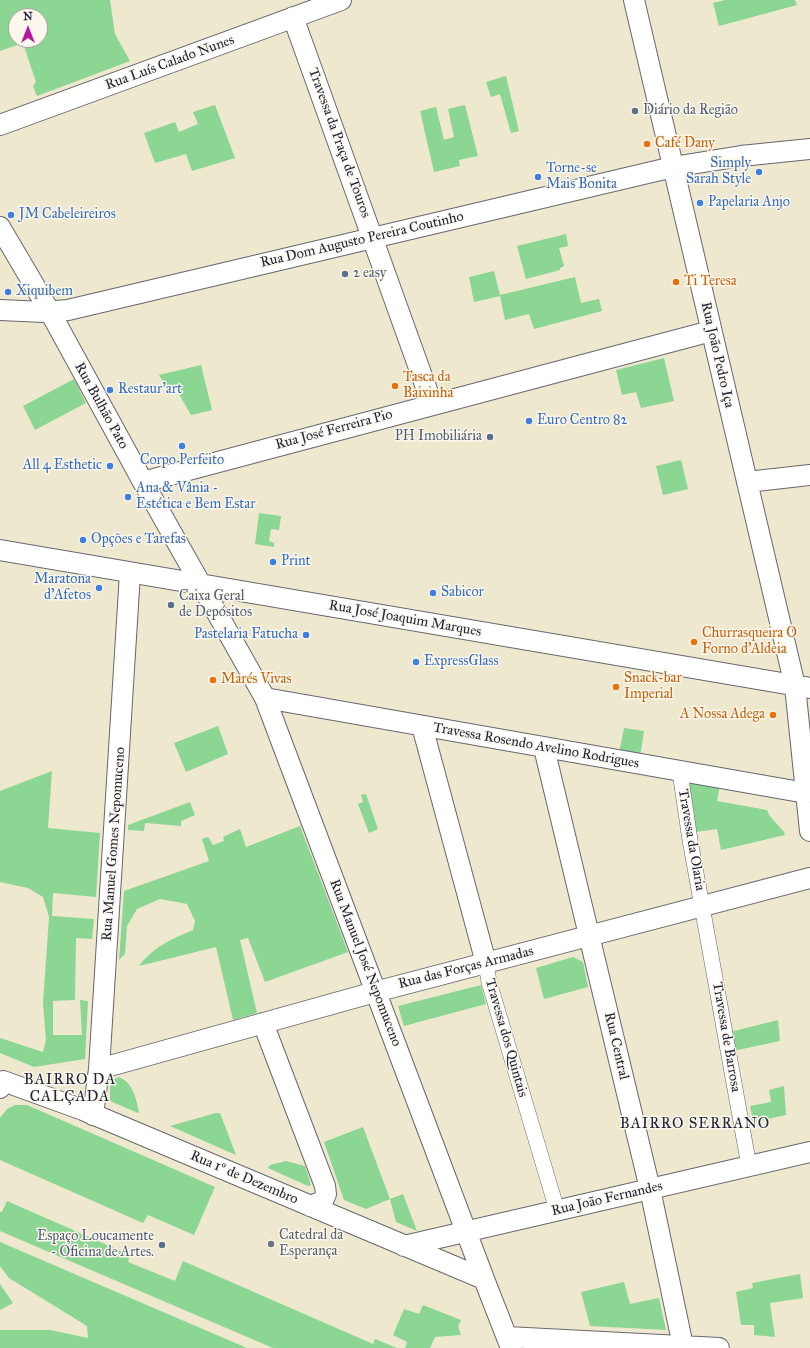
<!DOCTYPE html>
<meta charset="utf-8">
<style>
body{margin:0}
#map{position:relative;width:810px;height:1348px;overflow:hidden;background:#eee8ce;font-family:"IM FELL Great Primer",serif}
canvas{display:block}
.north{position:absolute;left:8px;top:8px;width:40px;height:40px;box-sizing:border-box;background:#fbf7ec;border:1px solid #a4a2a5;border-radius:50%;rotate:0deg;font-size:11px;font-weight:700;line-height:16px;text-align:center;color:#22223b}
.north::after{content:'';display:block;margin:auto;width:14px;height:18px;background:#b5179e;clip-path:polygon(50% 0,100% 100%,50% 72%,0 100%)}
</style>
<div id="map">
<canvas width="810" height="1348"></canvas>
<div class="north">N</div>
</div>
<script>
const ctx = document.querySelector('canvas').getContext('2d');
ctx.lineJoin = 'round';
function fillPath(path, color) {
  ctx.fillStyle = color;
  ctx.fill(path, 'evenodd');
}
function stroke(path, color, width, dash) {
  ctx.strokeStyle = color;
  ctx.lineWidth = width;
  ctx.lineCap = dash ? 'butt' : 'round';
  ctx.setLineDash(dash || []);
  ctx.stroke(path);
}
function label(font, color, halo, rows, align = 'center') {
  ctx.font = font + ' "IM FELL Great Primer",serif';
  ctx.lineWidth = 3;
  ctx.setLineDash([]);
  ctx.textBaseline = 'middle';
  ctx.strokeStyle = halo;
  ctx.fillStyle = color;
  for (const [text, x, y, turn = 0] of rows) {
    ctx.save();
    ctx.translate(x, y);
    ctx.rotate((+turn || 0) * Math.PI / 180);
    ctx.textAlign = isNaN(turn) ? turn : align;
    if (halo) ctx.strokeText(text, 0, 0);
    ctx.fillText(text, 0, 0);
    ctx.restore();
  }
}
fillPath(new Path2D(`
 M0,0H110L115,34L130,61L37,96L33,86L36,82L23,43L0,51ZM16,16H40V40H16Z
 M725,0H795L797,5L719,26L713,3Z
 M506,76L519,131L511,133L500,94L491,97L486,82Z
 M215,105L235,158L192,171L186,154L155,163L144,133L175,122L179,132L198,124L193,112Z
 M465,105L478,156L459,160L460,166L434,172L420,111L436,107L444,140L454,137L448,109Z
 M566,234L568,246L559,248L564,266L560,268V270L526,279L517,246Z
 M494,271L500,295L575,277L581,303L599,299L602,311L534,329L529,314L505,320L500,296L474,302L469,277Z
 M664,358L674,401L641,408L636,392L622,395L616,370Z
 M201,365L212,410L191,415L180,396L179,387L167,388L159,375Z
 M74,379L86,403L35,430L23,406Z
 M681,460L688,489L663,495L656,466Z
 M259,513L281,516L279,530L271,529L269,541L274,543V547L255,544Z
 M218,726L228,754L186,772L174,743Z
 M624,728L644,731L640,757L619,753Z
 M52,771L48,828L100,833L96,897L53,893L52,916L94,919L92,939L76,938L75,1000L53,1001V1035H82L80,1000L88,1001L85,1059L34,1067L0,1053V1038L43,1052L46,1040L43,1003L49,917L43,897L28,888L0,882V791Z
 M687,779L720,785L717,801L767,810L769,815L784,832L785,835L721,850L717,829L696,832Z
 M366,794L378,829L369,833L358,804L363,802L361,795Z
 M190,802L195,815L181,821V826L145,823L144,831L128,830V825Z
 M300,826L348,952L265,982L248,938L240,940L257,1013L233,1020L216,947L139,966C153,947 172,939 193,930L195,921L187,904L160,899L137,909L127,926L125,954L119,960L124,891L209,861L202,839L208,837L213,845L224,841L223,837L240,829L246,847Z
 M573,957L583,962L588,987L544,999L536,968Z
 M481,985L486,1004L404,1026L398,1006Z
 M778,1020L780,1041L733,1051L730,1032Z
 M119,1077C133,1083 136,1098 139,1112L138,1113L110,1101V1084L112,1080Z
 M784,1086L786,1115L746,1124L744,1117L752,1116L750,1106L771,1102L769,1090Z
 M15,1105H27L215,1187L194,1235L148,1215L143,1223L0,1160V1118L7,1109Z
 M216,1113H220L236,1155L170,1126Z
 M363,1127L390,1199L403,1194L417,1231L396,1222L390,1199L366,1209L344,1200L324,1142Z
 M286,1161L305,1166L311,1185L308,1186L268,1168L270,1165Z
 M7,1201L130,1255L128,1262L175,1281L183,1261L373,1344L375,1339L397,1348H273L0,1231V1212H2Z
 M0,1242L247,1348H0V1330H50L88,1338L87,1326L9,1278L0,1266Z
 M800,1274L803,1298L770,1303L775,1337L754,1335V1325H741L736,1292L753,1288L752,1283Z
 M624,1282L630,1304L659,1298L666,1330L590,1326L581,1292Z
 M0,1284L13,1303L0,1310Z
 M423,1305L461,1320L458,1326L461,1335L435,1337L430,1348H405L407,1342L393,1335L404,1309L419,1314Z`), '#8bd693');
const pedestrian = new Path2D(`
 M680,772L690,840L749,1166
 M486,963L489,982L557,1210`);
const minor = new Path2D(`
 M634,0L795,686L810,831
 M293,17L432,404
 M0,125L341,0
 M0,227L50,312L143,482L265,698L484,1279L511,1348
 M0,310L44,312L68,310L673,167L741,156L810,149
 M143,482L711,331
 M747,482L810,475
 M0,550L810,688
 M265,698L806,793
 M422,726L486,963
 M544,748L650,1189L683,1346
 M263,1023L325,1186L326,1194L323,1201L310,1206
 M99,1069L375,992L810,878
 M0,1088L3,1081L83,1110L484,1279
 M93,1115L99,1069L130,573
 M404,1246L810,1152
 M507,1337L719,1348`);
stroke(pedestrian, '#69676e', 16);
stroke(minor, '#69676e', 22);
stroke(pedestrian, '#fff', 15);
stroke(minor, '#fff', 20);
for (const [x, y, r, color] of [
 [635,111,4,"#5c6f8a"],
 [647,144,4,"#e8710a"],
 [759,172,4,"#3f7fe0"],
 [538,177,4,"#3f7fe0"],
 [700,203,4,"#3f7fe0"],
 [11,215,4,"#3f7fe0"],
 [345,274,4,"#5c6f8a"],
 [676,282,4,"#e8710a"],
 [8,292,4,"#3f7fe0"],
 [395,386,4,"#e8710a"],
 [110,390,4,"#3f7fe0"],
 [529,421,4,"#3f7fe0"],
 [490,437,4,"#5c6f8a"],
 [182,446,4,"#3f7fe0"],
 [110,466,4,"#3f7fe0"],
 [128,497,4,"#3f7fe0"],
 [83,540,4,"#3f7fe0"],
 [273,562,4,"#3f7fe0"],
 [99,588,4,"#3f7fe0"],
 [433,593,4,"#3f7fe0"],
 [171,605,4,"#5c6f8a"],
 [306,635,4,"#3f7fe0"],
 [694,642,4,"#e8710a"],
 [416,662,4,"#3f7fe0"],
 [213,680,4,"#e8710a"],
 [616,687,4,"#e8710a"],
 [773,715,4,"#e8710a"],
 [271,1244,4,"#6b7280"],
 [162,1245,4,"#5c6f8a"]
]) {
  const dot = new Path2D();
  dot.arc(x, y, r, 0, 2 * Math.PI);
  ctx.fillStyle = color;
  ctx.fill(dot);
  stroke(dot, '#fbf7ec', 1.5);
}
label('14px', '#22223b', '#fbf7ec', [
 ["Rua Luís Calado Nunes",170,63,-20],
 ["Travessa da Praça de Touros",339,143,70],
 ["Rua Dom Augusto Pereira Coutinho",362,240,-13],
 ["Rua João Pedro Iça",717,355,77],
 ["Rua Bulhão Pato",101,406,61],
 ["Rua José Ferreira Pio",334,430,-15],
 ["Rua José Joaquim Marques",405,619,10],
 ["Travessa Rosendo Avelino Rodrigues",536,746,10],
 ["Travessa da Olaria",691,840,80],
 ["Rua Manuel Gomes Nepomuceno",114,844,-86],
 ["Rua Manuel José Nepomuceno",365,963,69],
 ["Rua das Forças Armadas",466,968,-14],
 ["Travessa de Barrosa",726,1037,80],
 ["Travessa dos Quintais",506,1038,74],
 ["Rua Central",616,1046,77],
 ["Rua 1º de Dezembro",244,1178,23],
 ["Rua João Fernandes",607,1199,-13]
]);
label('14px', '#4e5e75', '#fbf7ec', [
 ["Diário da Região",643,111],
 ["2 easy",353,274],
 ["PH Imobiliária",482,437,"right"],
 ["Caixa Geral",179,597],
 ["de Depósitos",179,613],
 ["Espaço Loucamente",154,1237,"right"],
 ["- Oficina de Artes.",154,1253,"right"]
], 'left');
label('14px', '#c56008', '#fbf7ec', [
 ["Café Dany",655,144],
 ["Ti Teresa",684,282],
 ["Tasca da",403,378],
 ["Baixinha",403,394],
 ["Churrasqueira O",702,634],
 ["Forno d'Aldeia",702,650],
 ["Snack-bar",624,679],
 ["Imperial",624,695],
 ["Marés Vivas",221,680],
 ["A Nossa Adega",765,715,"right"]
], 'left');
label('14px', '#366cbe', '#fbf7ec', [
 ["Simply",751,164,"right"],
 ["Sarah Style",751,180,"right"],
 ["Torne-se",546,169],
 ["Mais Bonita",546,185],
 ["Papelaria Anjo",708,203],
 ["JM Cabeleireiros",19,215],
 ["Xiquibem",16,292],
 ["Restaur'art",118,390],
 ["Euro Centro 82",537,421],
 ["Corpo Perfeito",182,461,"center"],
 ["All 4 Esthetic",102,466,"right"],
 ["Ana & Vânia -",136,489],
 ["Estética e Bem Estar",136,505],
 ["Opções e Tarefas",91,540],
 ["Print",281,562],
 ["Maratona",91,580,"right"],
 ["d'Afetos",91,596,"right"],
 ["Sabicor",441,593],
 ["Pastelaria Fatucha",298,635,"right"],
 ["ExpressGlass",424,662]
], 'left');
label('14px', '#5b616d', '#fbf7ec', [
 ["Catedral da",279,1236],
 ["Esperança",279,1252]
], 'left');
ctx.letterSpacing = '1px';
label('15px', '#22223b', '#fbf7ec', [
 ["BAIRRO DA",70,1080],
 ["CALÇADA",70,1097],
 ["BAIRRO SERRANO",695,1124]
]);
ctx.letterSpacing = '0px';
</script>
